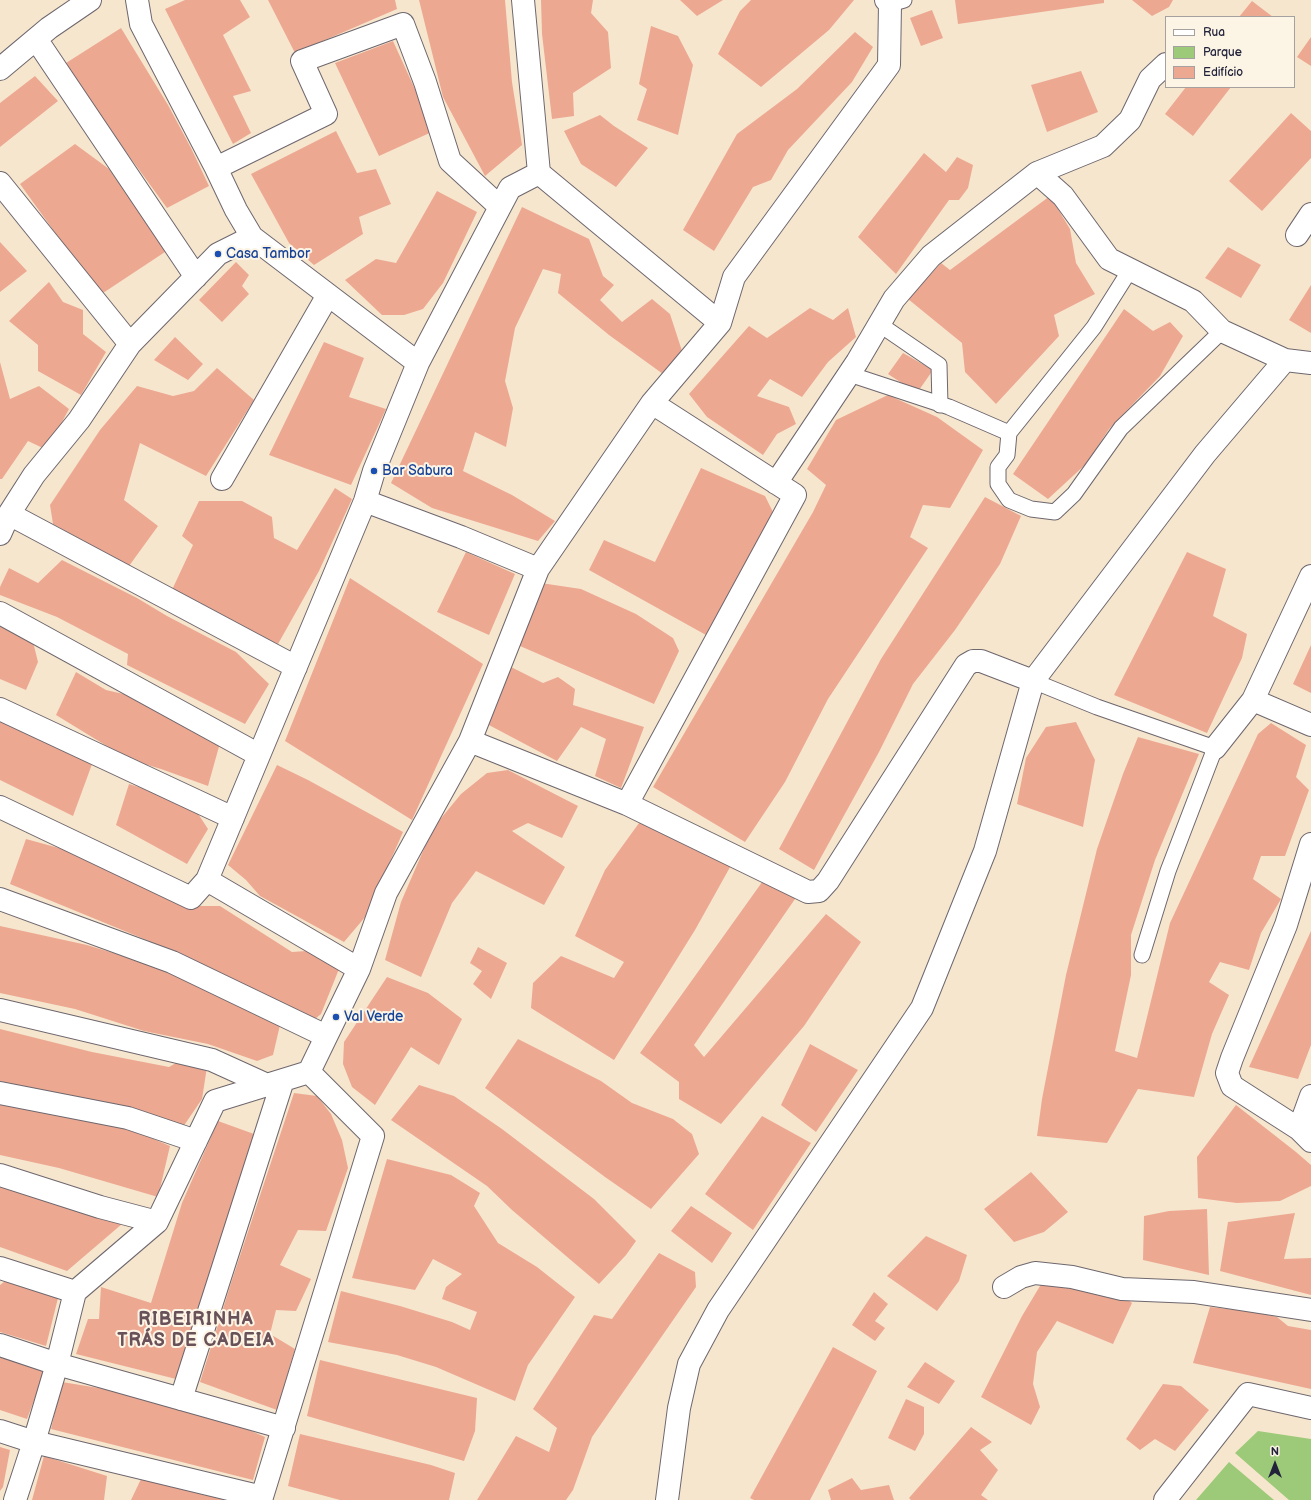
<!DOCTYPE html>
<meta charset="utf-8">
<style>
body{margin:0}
#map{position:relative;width:1311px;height:1500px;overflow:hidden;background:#f7e6ce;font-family:"Balsamiq Sans",sans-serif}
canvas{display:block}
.legend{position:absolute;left:1165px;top:16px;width:130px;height:72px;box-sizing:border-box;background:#fcf5e5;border:1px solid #a5a1a1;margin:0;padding:5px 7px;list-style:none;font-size:12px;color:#22223b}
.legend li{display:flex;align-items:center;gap:8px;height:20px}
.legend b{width:20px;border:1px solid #a5a1a1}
.north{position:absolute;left:1255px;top:1444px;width:40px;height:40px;-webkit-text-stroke:3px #fcf5e5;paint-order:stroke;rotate:0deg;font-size:11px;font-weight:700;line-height:16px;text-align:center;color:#22223b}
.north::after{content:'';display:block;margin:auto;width:14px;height:18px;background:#22223b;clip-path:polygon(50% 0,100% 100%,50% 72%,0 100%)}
</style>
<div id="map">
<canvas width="1311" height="1500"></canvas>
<ul class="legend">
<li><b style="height:5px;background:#fff"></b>Rua</li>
<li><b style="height:11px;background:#9cca78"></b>Parque</li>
<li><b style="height:11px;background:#eda892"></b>Edifício</li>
</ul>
<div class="north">N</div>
</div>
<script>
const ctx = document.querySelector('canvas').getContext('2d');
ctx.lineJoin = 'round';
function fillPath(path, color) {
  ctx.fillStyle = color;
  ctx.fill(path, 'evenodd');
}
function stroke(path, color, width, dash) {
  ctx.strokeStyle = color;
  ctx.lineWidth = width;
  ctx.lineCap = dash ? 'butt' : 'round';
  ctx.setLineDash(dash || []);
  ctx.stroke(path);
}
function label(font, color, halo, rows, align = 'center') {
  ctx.font = font + ' "Balsamiq Sans",sans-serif';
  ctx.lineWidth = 4;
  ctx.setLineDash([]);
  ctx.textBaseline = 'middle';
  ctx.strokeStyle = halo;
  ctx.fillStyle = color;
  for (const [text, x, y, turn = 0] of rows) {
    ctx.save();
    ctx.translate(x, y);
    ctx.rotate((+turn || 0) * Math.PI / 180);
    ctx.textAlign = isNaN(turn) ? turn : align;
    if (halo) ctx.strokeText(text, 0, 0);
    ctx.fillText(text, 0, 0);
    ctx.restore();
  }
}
fillPath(new Path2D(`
 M1258,1431L1311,1439V1500H1289L1235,1453Z
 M1229,1462L1274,1500H1196Z`), '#9cca78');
fillPath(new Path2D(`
 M185,0H240L250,17L223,35L251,91L233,96L251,133L233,144L165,9Z
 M268,0H395L397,9L295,53Z
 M419,0H505L512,82L522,145L485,176L443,97Z
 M541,0H593L591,13L608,32L611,68L573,93L574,116L552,119L542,34Z
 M680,0H723L697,16Z
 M751,0H854L829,30L761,87L718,54L740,11Z
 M955,0H1104V3L958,24Z
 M1132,0H1173L1169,7L1152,16Z
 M1252,1L1273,17H1239Z
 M932,10L943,38L921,46L910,18Z
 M651,26L678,36L693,65L678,135L637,120L647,89L639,84Z
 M121,28L168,105L191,148L209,186L167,208L113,134L66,63Z
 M855,32L873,47L852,82L788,150L771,180L753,187L714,251L683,230L737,134L797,89Z
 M1311,37V66L1297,57Z
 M393,41L434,131L379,156L335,63Z
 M1081,71L1098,112L1047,132L1031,85Z
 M35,76L58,101L0,147V103Z
 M1186,87H1231L1193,136L1165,114Z
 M1291,113L1311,131V158L1262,211L1229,181Z
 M600,115L614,126L648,148L616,187L581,164L564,131Z
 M336,131L357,173L376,169L391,204L359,217L363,234L314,265L289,243L251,174Z
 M75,144L109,169L168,250L100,295L20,184Z
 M924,153L946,172L957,157L973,165L968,188L959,200H949L896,274L858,237Z
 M437,191L477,212L443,283L423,309L404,315H382L345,280L376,259L396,263Z
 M1050,196L1070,229L1076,263L1095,294L1054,315L1059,336L996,404L965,372L962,343L908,299L941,263L950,270Z
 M522,207L589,239L603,276L614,285L600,300L622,322L652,299L670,314L682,351L663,374L609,335L558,293L561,274L543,269L515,328L505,381L513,408L506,447L475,432L463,471L512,495L555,521L538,541L432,508L391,483Z
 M0,242L27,271L0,292Z
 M1228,247L1261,265L1241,298L1205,278Z
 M236,262L249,275L242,286L249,294L222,322L199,300Z
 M49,282L63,302L83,310V334L106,352L81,395L38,371V345L9,321Z
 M1311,285V333L1289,320Z
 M810,308L833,320L848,308L856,337L828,362L802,397L770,379L757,396L789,407L796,424L777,434L763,455L707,417L689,394L749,326L767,338Z
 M1124,309L1153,331L1170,322L1183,336L1160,376L1109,429L1087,463L1048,499L1013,474Z
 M175,337L203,364L188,380L154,360Z
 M324,342L364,358L349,397L386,409L351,485L269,455Z
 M903,353L933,370L917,393L888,374Z
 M0,362L10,399L39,386L69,409L47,450L28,441L2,479H0Z
 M217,368L254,400L206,476L140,443L124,500L158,526L129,566L53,524L50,505L100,430L137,386L173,396L194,391Z
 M888,395L937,417L983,450L950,508L923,505L910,537L928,548L828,699L785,782L745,842L653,787L813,512L826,485L807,469L836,420Z
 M701,468L765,496L774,514L706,635L589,570L604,540L655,562Z
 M335,488L352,499L319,571L278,644L248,632L171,592L193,545L182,536L199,501H242L272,517L274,538L297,550Z
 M985,497L1021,516L1000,564L955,630L913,684L879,752L814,870L779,849L881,659Z
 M466,552L515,574L489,635L437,612Z
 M1187,552L1226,569L1213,616L1247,634L1242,658L1207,733L1114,695Z
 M62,560L137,598L167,616L236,652L269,684L245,724L127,665L128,654L57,617L0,595V587L9,568L38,583Z
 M350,578L483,664L412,820L285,741Z
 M534,582L581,589L636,614L673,638L679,651L654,704L513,643Z
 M0,619L30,630L38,662L26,690L0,679Z
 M1311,645V693L1293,684Z
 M511,667L543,683L558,677L575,689L573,705L644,727L621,788L595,776L606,739L581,727L557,761L487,724Z
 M76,672L106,690L145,699L220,743L208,786L161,769L128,759L56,715Z
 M0,718L95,756L73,816L0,780Z
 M1076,722L1095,760L1083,827L1017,804L1026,758L1046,727Z
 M1271,723L1306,745L1296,777L1309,790L1285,856H1261L1253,879L1281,899L1261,933L1249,970L1220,962L1209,982L1229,995L1212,1034L1194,1097L1138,1089L1107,1143L1037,1136L1042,1099L1066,975L1097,849L1123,774L1138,737L1199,754L1155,860L1131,935V975L1115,1051L1137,1058L1170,923L1258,734Z
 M277,765L308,780L403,832L366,916L344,942L260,896L246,880L228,865Z
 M508,770L578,806L562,838L528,823L512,831L565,867L544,905L476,871L452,903L421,977L385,960L401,902L433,828L461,794L487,773Z
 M129,784L158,793L195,809L208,829L187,864L116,825Z
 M647,812L734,860L695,930L614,1060L531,1008L533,983L561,956L614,978L624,962L575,936L605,870Z
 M26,839L66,850L196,906H220L292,952L306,951L339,969L321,1014L308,1025L243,988L149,941L10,884Z
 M770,871L804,886L694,1045L704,1057L826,914L861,942L804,1026L721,1124L679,1099V1082L640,1053Z
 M0,926L87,945L185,975L280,1025L273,1055L257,1061L208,1044L144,1031L75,1009L0,993Z
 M1311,931V1045L1298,1079L1249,1067Z
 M478,947L507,963L491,999L473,984L482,971L470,963Z
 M387,977L428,993L462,1019L439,1065L411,1047L375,1105L352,1087L343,1064L344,1042Z
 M0,1029L92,1052L169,1067L183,1059L207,1067L202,1099L183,1127L0,1081Z
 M518,1039L601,1081L632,1103L673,1119L692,1134L699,1154L651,1209L605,1177L485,1088Z
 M810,1044L858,1070L816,1132L781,1105Z
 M419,1085L454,1096L502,1129L594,1199L636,1241L626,1255L599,1284L512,1210L487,1186L391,1120Z
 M294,1093L317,1096L331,1114L342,1140L348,1168L326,1231L298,1230L280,1265L311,1279L296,1311L276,1310L270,1334L295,1349L277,1410L200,1382L232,1280Z
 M0,1102L121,1125L170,1146L158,1197L59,1168L0,1155Z
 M1236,1105L1296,1152L1311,1165V1186L1280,1201L1237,1203L1198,1198L1197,1157Z
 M762,1116L811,1143L753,1230L705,1194Z
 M218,1121L254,1134L180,1380L76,1354L88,1319H99L101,1287L151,1303L182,1203Z
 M387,1159L451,1175L480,1193L474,1206L498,1243L537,1267L575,1297L528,1365L515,1401L436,1367L397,1355L328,1342L341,1291L400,1306L452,1322L470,1330L477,1312L442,1299L446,1287L462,1274L433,1259L415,1290L352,1278Z
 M1031,1172L1068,1212L1044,1232L1014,1242L984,1209Z
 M0,1184L122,1224L67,1271L0,1247Z
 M691,1206L732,1233L712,1263L671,1231Z
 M1207,1209L1209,1275L1143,1260L1144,1216L1169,1211Z
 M1295,1213L1284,1259L1311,1258V1295L1220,1271L1228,1222Z
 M926,1236L967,1255L959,1281L937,1311L887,1276Z
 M659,1253L695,1272L696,1287L592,1437L573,1490L566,1500H477L516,1436L549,1452L557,1428L533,1409L594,1315L612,1319Z
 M1046,1276L1101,1280L1132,1303L1113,1344L1057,1321L1037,1352L1033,1384L1040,1407L1031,1425L981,1397L1022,1316Z
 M9,1278L59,1294L46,1346L0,1332V1285Z
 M874,1292L888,1304L875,1321L885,1328L875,1341L852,1325Z
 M1210,1307L1254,1312L1277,1317L1288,1326L1311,1330V1389L1193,1363Z
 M833,1347L877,1371L810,1500H754L750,1498Z
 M0,1352L47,1365L27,1419L0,1410Z
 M320,1360L477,1398L475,1431L464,1461L307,1416Z
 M925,1362L955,1381L939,1404L907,1387Z
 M62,1382L111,1390L231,1422L265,1437L253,1480L51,1429Z
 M1163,1384L1181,1386L1209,1410L1175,1451L1155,1439L1140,1450L1126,1439Z
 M906,1399L924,1407V1434L915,1451L888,1438Z
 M971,1427L992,1442L980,1450L998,1470L981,1495L988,1500H911L909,1498Z
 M300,1434L431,1465L455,1473L449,1500H340L288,1486Z
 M0,1447L10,1450L3,1487L0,1491Z
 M44,1456L107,1476L104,1500H32Z
 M852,1478L861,1490L889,1485L894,1500H831L828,1490Z
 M141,1479L225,1499V1500H131Z`), '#eda892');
const service = new Path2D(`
 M890,4L904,0
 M1130,270L1094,327L1009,433L1007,455L998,467V484L1009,500L1031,509L1055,512L1074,494L1121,428L1222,331
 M879,324L939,365L940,405
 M849,374L949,407L1009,433
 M1033,681L1097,707L1215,748L1168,871L1142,955`);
const minor = new Path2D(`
 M137,0L141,24L216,168L236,210L252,237
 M523,0L539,173
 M36,39L196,277
 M0,69L49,28L90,0
 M216,168L326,114L302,61L403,24L425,82L450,161L500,207
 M1037,173L1063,196L1109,259L1193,301L1222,331L1285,360
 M0,183L130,344
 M1297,235L1311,214
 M418,363L510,188L539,173L720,323L734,277L889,65L890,4L886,0
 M222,479L328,295
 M776,483L857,362L894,299L931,256L1037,173L1103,146L1130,120L1150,79L1166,64
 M365,501L461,537L538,569
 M9,514L296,667
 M0,534L9,514L34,475L79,420L130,344L218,254L252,237L418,363L374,471L365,501L207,880L191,898L0,807
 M0,613L259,755
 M1253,700L1311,576
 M0,709L233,818
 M470,741L627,804L795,495L652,403L720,323
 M1215,748L1253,700L1311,725
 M627,804L808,892L819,891L828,881L966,665L973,661H981L1033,681
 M1311,844L1286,925L1232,1058L1227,1073L1232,1086L1299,1129L1311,1141
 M207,880L359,969
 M0,899L172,962L326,1036
 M0,1010L212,1060L267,1085
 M0,1093L128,1118L196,1141
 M1299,1129L1311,1096
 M0,1175L100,1207L157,1222
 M0,1268L75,1292
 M1004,1287L1021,1277L1035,1273L1072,1277L1122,1289L1194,1292L1311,1310
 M0,1345L57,1364L284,1428
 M181,1399L283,1080
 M0,1431L34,1442L262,1497
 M15,1500L34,1442L57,1364L75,1292L157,1222L215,1101L309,1072L359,969L386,893L470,741L538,569L652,403
 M261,1500L373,1136L309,1072
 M667,1500L679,1408L689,1364L718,1310L922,1008L985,851L1033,681L1205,454L1285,360L1311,363
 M1165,1500L1248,1394L1311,1408`);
stroke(service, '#6d676e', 17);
stroke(minor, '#6d676e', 24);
stroke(service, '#fff', 15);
stroke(minor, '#fff', 22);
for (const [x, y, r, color] of [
 [218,254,4,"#1a4fb4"],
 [374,471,4,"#1a4fb4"],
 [336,1017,4,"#1a4fb4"]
]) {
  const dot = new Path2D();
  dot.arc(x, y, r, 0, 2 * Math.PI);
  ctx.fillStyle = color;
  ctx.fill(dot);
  stroke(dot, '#fcf5e5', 1.5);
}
label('14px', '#164399', '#fcf5e5', [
 ["Casa Tambor",226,254],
 ["Bar Sabura",382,471],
 ["Val Verde",344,1017]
], 'left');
ctx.letterSpacing = '1px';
label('bold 18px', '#695159', '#fcf5e5', [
 ["RIBEIRINHA",196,1320],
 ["TRÁS DE CADEIA",196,1341]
]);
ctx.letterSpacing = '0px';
</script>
